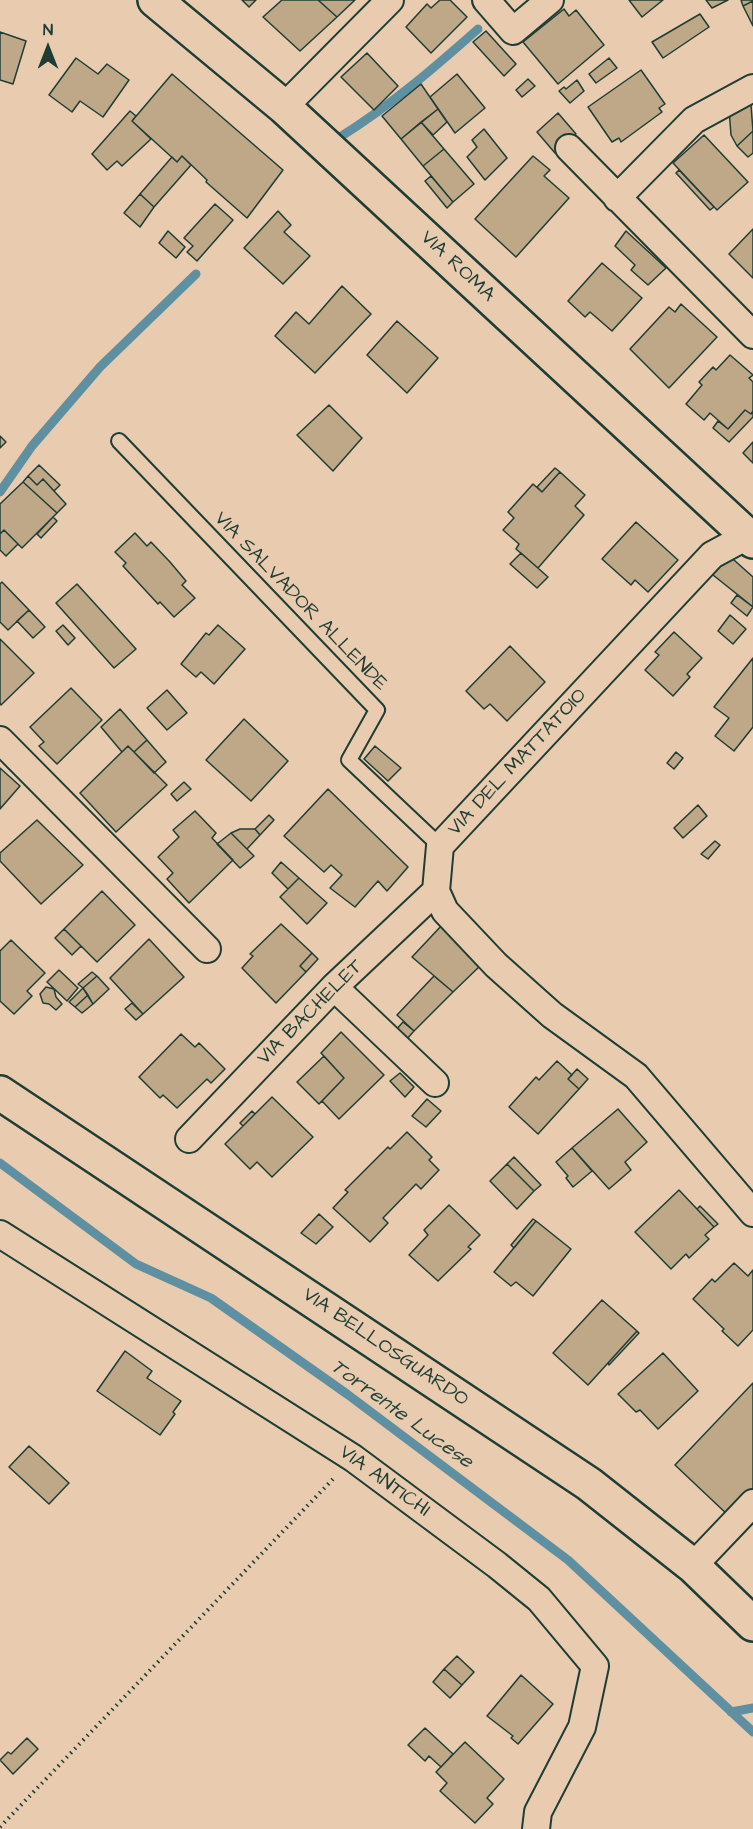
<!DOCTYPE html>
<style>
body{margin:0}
#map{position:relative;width:753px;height:1829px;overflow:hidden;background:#e9ccb0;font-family:"Architects Daughter",sans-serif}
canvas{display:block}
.north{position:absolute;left:18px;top:18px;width:60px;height:60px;-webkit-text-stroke:4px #e9ccb0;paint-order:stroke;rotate:0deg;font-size:16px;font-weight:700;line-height:24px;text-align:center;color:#1f3d34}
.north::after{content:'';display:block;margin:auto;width:21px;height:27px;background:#1f3d34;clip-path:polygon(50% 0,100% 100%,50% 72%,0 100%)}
</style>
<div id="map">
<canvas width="753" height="1829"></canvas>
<div class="north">N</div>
</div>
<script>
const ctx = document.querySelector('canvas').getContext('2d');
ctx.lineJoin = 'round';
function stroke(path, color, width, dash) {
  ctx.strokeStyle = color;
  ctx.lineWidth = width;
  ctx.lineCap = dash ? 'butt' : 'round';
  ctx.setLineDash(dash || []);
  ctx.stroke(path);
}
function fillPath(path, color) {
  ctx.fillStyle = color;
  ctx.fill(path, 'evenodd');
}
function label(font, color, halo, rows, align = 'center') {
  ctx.font = font + ' "Architects Daughter",sans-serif';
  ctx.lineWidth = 4.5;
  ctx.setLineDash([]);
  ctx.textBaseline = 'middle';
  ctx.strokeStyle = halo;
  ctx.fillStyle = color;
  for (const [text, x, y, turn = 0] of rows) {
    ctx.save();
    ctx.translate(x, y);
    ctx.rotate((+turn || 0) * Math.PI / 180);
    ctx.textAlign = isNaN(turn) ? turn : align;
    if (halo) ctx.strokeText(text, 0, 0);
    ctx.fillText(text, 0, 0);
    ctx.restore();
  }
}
stroke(new Path2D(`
 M340,137C390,106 434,68 478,29
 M0,492L32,446L100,367L196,274
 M0,1163L136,1264L211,1298L347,1394L568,1560L753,1732
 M731,1712L753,1708`), '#5f90a1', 9);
const building = new Path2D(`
 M242,0H256L249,7Z
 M282,0H318L337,17L300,51L263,17Z
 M318,0H355L337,17Z
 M440,0H450L467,17L431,53L406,27L427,4L431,8Z
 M629,0H663L642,17Z
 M706,0H728L712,8Z
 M741,0H753V1L743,6Z
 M753,1V26L743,6Z
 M564,9L569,16L576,10L604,45L558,84L523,42Z
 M700,14L709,27L663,58L652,42Z
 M486,31L516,64L504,76L473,42Z
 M0,32L26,41L13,84L0,80Z
 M367,53L398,86L374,110L341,77Z
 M76,58L98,74L107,64L129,80L103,117L80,101L72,112L49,95Z
 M609,58L617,68L596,83L589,74Z
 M641,70L665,104L659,108L662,112L621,142L619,138L612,142L588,107Z
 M172,74L283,170L247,218L206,182L207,180L182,156L177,162L132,121Z
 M457,74L485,108L455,133L430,97Z
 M528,79L535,86L522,97L516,90Z
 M577,80L584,91L570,103L559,91L564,87L566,89Z
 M421,84L438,109L401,139L382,116Z
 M751,105L753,131L737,146L731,135L729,109Z
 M438,109L447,122L433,135L421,122Z
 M130,111L136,116L132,121L151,139L122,166L117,161L107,170L92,154Z
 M558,113L576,134L555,153L537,132Z
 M421,122L444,149L423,166L401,139Z
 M484,129L507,158L485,180L467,157L477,147L472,140Z
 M753,131V153L748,157L737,146Z
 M704,135L748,182L717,210L673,163Z
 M444,149L474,184L453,202L423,166Z
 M182,156L191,165L154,207L140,194L172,157L177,162Z
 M533,156L550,170L544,176L569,198L516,257L475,219Z
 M679,170L714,207L710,210L676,173Z
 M431,176L453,202L447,208L425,181Z
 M140,194L154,207L140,227L124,213Z
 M215,204L233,220L197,261L187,252L193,246L184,238Z
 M278,211L291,225L284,232L310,256L283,284L244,248Z
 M753,229V278L729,254Z
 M168,231L185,247L176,258L159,243Z
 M626,231L666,268L648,285L631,270L635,265L615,246Z
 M602,263L642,298L612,331L590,312L585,317L568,301Z
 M342,286L371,314L315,373L275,336L296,312L309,324Z
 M681,304L717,337L669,388L630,349L669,307L675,312Z
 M397,321L438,358L407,393L367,355Z
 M730,355L753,375L749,378L753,382V411L751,414L745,410L728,429L710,413L704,420L686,404L702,385L699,382L713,367L716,370Z
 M329,405L362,438L333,471L297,435Z
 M745,410L751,414L753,412V417L729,442L713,428L718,421L728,429Z
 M0,436L6,442L0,448Z
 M753,442V463L743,453Z
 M39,465L60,485L54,491L43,479L37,485L28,476Z
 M555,468L560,472L542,492L537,487Z
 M560,472L585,495L575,506L584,515L538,568L516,549L519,544L503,530L514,518L508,512L533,484L542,492Z
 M28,476L37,485L43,479L66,504L57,513L23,482Z
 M23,482L57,513L22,548L4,530L0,534V504Z
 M53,517L57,521L41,538L37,534Z
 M636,522L678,560L648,592L635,580L631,585L602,559Z
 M4,530L18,544L6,556L0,550V534Z
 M135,533L147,546L151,542L170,562L186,581L182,585L195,598L174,617L160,602L158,604L123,566L126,563L115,552Z
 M725,552L753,577V607L708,571Z
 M521,553L548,577L537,588L510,564Z
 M2,582L29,610L8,630L0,622V584Z
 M77,584L136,649L114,668L56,603Z
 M737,595L753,607L747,616L731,603Z
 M29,610L45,627L33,638L17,621Z
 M730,615L746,629L733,644L718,631Z
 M63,625L75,638L68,645L56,631Z
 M218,625L245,649L214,684L201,672L196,677L181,664L206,633L209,635Z
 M674,632L702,658L687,674L690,677L673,696L645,670L659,655L655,652Z
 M0,639L34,673L1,705L0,703Z
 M510,646L545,682L507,721L490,704L484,709L466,691Z
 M753,658V727L734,751L715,736L729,718L714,707Z
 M71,688L102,720L57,764L39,746L44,742L30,727Z
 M167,690L187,713L167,730L147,708Z
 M120,709L147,740L134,752L128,746L122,752L101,727Z
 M244,719L288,761L251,801L206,760Z
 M147,740L166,762L154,773L134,752Z
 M128,746L167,785L116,832L80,793Z
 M375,746L401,768L388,781L364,759Z
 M676,752L683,758L674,769L667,763Z
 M0,768L20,786L0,809Z
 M184,782L191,789L177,801L171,794Z
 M328,789L408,867L387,891L378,881L355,907L330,888L342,875L331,865L324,872L284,836Z
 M698,805L707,816L683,838L674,828Z
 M195,811L216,833L212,838L233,860L189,903L167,879L173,873L158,857L179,837L173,830Z
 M269,815L274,820L260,835L255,829Z
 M37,820L83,865L41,904L0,861V853Z
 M240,829H255L260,835L247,849L231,833Z
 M231,833L254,856L240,868L217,844Z
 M715,841L720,845L708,859L701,854Z
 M281,862L299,878L288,889L272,873Z
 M299,878L327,903L307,924L280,897Z
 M102,891L135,925L97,962L64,929Z
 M281,924L312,953L300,966L306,972L276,1003L242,968L253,956L250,954Z
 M443,924L482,964L453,992L412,957Z
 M64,929L81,946L72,955L55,938Z
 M149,939L184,977L143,1014L110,978Z
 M11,940L45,973L27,991L32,996L14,1014L0,1001V951Z
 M312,953L318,959L306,972L300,966Z
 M59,970L78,988L67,1001L47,982Z
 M92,972L97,976L83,988L78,984Z
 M97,976L109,989L93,1004L83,988Z
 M434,976L453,992L414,1031L397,1015Z
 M46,987L54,989L56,997L62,1004L56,1010L49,1004L43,1003L40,994Z
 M83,988L88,995L75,1007L69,1002Z
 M88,995L93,1004L82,1013L75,1007Z
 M132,1003L143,1014L136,1020L125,1009Z
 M403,1022L414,1031L406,1040L395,1031Z
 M341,1032L384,1075L339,1119L322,1101L344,1078L321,1053Z
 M181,1034L195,1047L199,1043L225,1069L211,1083L207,1079L177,1108L163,1095L160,1098L139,1077Z
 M324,1056L344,1078L319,1104L297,1082Z
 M557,1061L572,1075L568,1079L579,1089L538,1134L509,1107L536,1077L539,1080Z
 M577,1069L588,1079L579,1089L568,1079Z
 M400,1073L414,1087L405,1097L390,1081Z
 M272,1097L313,1137L272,1177L257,1162L250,1169L225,1144Z
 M427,1099L441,1111L426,1127L412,1116Z
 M618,1109L647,1142L625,1162L631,1170L609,1189L572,1148Z
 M252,1111L255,1114L243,1126L240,1123Z
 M407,1132L432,1157L429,1160L439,1170L421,1189L416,1184L383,1218L388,1223L370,1242L333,1208L348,1192L345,1190L388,1147L390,1149Z
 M572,1148L592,1171L573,1187L566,1178L568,1176L556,1162Z
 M514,1157L541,1185L534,1191L507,1164Z
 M507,1164L534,1191L517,1209L490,1181Z
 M679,1190L714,1227L705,1235L709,1239L689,1258L686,1254L671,1269L635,1232Z
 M449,1205L480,1235L468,1247L471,1249L438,1281L409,1255L428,1235L424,1230Z
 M700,1206L718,1224L714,1227L697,1209Z
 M319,1214L333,1227L316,1244L301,1233Z
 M533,1219L536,1221L514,1248L511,1245Z
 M536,1221L571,1249L533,1296L516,1282L511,1286L494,1272Z
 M734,1263L748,1276L753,1270V1330L738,1346L722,1331L724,1329L693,1299L712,1279L715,1282Z
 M602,1300L637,1331L588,1385L553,1353Z
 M637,1331L639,1333L609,1365L608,1363Z
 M125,1351L152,1371L147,1378L181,1401L173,1412L175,1414L160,1435L97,1391Z
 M663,1353L698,1391L658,1429L640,1410L636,1412L618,1394Z
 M753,1383V1491L729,1516L675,1465Z
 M29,1446L69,1483L49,1504L9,1467Z
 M457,1656L474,1672L462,1685L444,1669Z
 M444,1669L462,1685L450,1698L433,1682Z
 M521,1675L553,1704L518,1744L511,1738L513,1736L487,1716Z
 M425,1728L453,1754L441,1767L429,1756L425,1761L408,1745Z
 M27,1738L38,1749L13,1774L0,1760L8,1752L11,1754Z
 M465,1742L504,1779L487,1798L493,1804L475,1823L440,1791L447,1783L436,1772Z`);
fillPath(building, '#bfa888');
stroke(building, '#1f3d34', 1.5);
const service = new Path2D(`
 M119,441L377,710L349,760L440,846`);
const minor = new Path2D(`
 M486,0L513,31L550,0
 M284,107L390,0
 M569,148L753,335
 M617,198L694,120L753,88
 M753,533L712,555L440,846L436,891L445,911L496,965L552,1015L636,1076L753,1213
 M0,740L207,949
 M334,987L435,1083
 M189,1139L334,987L436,891
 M0,1234L353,1458L497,1565L539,1599L595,1666L582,1727L538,1812L536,1829
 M693,1566L753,1503`);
const tertiary = new Path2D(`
 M155,0L284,107L753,541`);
const secondary = new Path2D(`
 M0,1093L589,1484L693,1566L753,1624`);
stroke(service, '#1f3d34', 18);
stroke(minor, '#1f3d34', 30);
stroke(tertiary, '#1f3d34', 38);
stroke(secondary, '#1f3d34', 38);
stroke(new Path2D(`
 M0,1827L334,1478`), '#1f3d34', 4, [1.5, 4.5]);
stroke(service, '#e9ccb0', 14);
stroke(minor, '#e9ccb0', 26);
stroke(tertiary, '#e9ccb0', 33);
stroke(secondary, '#e9ccb0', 33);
label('20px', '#1f3d34', '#e9ccb0', [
 ["VIA ROMA",457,267,43],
 ["VIA SALVADOR ALLENDE",300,602,46],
 ["VIA DEL MATTATOIO",518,763,-47],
 ["VIA BACHELET",311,1013,-45],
 ["VIA BELLOSGUARDO",385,1348,34],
 ["VIA ANTICHI",384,1482,36]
]);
label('italic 21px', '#24443d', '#e9ccb0', [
 ["Torrente Lucese",401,1415,36]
]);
</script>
